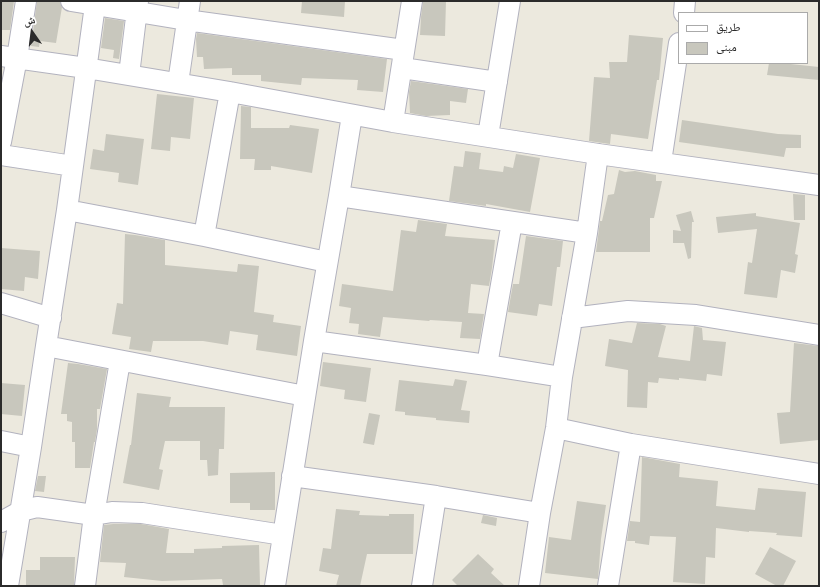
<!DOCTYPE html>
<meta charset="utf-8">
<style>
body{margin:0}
#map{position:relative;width:820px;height:587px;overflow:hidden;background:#ece9de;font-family:"DM Sans","Noto Naskh Arabic",sans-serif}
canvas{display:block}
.frame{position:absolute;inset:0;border:2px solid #2b2b2b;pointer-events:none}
.legend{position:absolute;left:678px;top:12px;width:130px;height:52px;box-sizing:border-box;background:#fff;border:1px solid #aaa;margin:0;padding:5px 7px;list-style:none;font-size:12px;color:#2b2b2b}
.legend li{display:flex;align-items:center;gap:8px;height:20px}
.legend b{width:20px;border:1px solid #aaa}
.north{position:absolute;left:12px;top:12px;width:40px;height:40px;-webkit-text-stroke:3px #fff;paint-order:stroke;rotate:346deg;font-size:11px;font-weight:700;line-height:16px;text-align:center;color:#2b2b2b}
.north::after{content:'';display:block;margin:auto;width:14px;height:18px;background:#2b2b2b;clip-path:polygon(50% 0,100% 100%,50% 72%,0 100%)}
</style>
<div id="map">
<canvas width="820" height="587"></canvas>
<div class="frame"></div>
<ul class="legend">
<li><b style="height:5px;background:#fff"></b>طريق</li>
<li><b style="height:11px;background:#c8c7bd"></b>مبنى</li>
</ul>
<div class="north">ش</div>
</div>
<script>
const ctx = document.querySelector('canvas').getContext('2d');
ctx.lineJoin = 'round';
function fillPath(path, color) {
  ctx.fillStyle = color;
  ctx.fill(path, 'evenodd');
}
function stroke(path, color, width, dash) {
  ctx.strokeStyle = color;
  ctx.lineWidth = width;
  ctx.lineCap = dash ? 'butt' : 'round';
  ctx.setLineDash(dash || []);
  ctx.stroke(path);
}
fillPath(new Path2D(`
 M1,1H14L10,30H1Z
 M37,1L60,2L62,7L56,43L40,41L39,47L31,46Z
 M302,1H345L344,17L301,13Z
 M423,1H446L445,36L420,35L421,17Z
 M105,18L124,21L119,59L113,58L114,50L101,48Z
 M197,33L387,59L383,92L357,90L358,80L302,78L301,85L261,81V75H232V68L204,69L203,57H197L196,39Z
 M629,35L663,38L659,80H657L648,139L611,134L610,144L589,141L594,77L610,78L609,62H627Z
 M769,63H781L819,67V80L767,75Z
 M411,81L468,89L466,103L450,101V115L426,116L410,113L409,92Z
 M157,94L194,98L190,139L171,137L170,151L151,149Z
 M241,106L251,107V128H289L290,125L319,129L312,173L271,166V170H254L255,159H240Z
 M682,120L778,134L801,135V148H786L784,157L679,142Z
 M106,134L144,139L138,185L118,182L119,173L90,169L93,149L104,151Z
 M465,151L481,153L479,169L503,172L504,166L513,168L516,154L540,158L530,212L486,204V206L449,201L454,166L463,167Z
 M619,170L625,172L635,171L656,175V181H662L654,218H650V252H596L600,221H602L608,195L614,194Z
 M793,194L805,195V220H794Z
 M691,211L694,222H692L691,258L688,259L684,243H673V230L681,231L676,215Z
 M756,213V216L800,223L795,254L798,255L795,273L781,270L777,298L744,294L748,262L752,263L757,229L718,233L716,217Z
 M418,220L447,224L445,236L495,240L492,268L489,286L471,284L468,313L484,314L480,339L460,338L462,322L430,320L429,321L383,317L380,337L358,334L359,324L349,323L351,308L339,306L342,284L393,291L401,230L416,232Z
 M125,234L135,235L165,240V265L237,272L238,264L259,266L254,312L274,315L273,322L301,326L297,356L256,350L258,335L230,331L228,345L203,341H153L151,352L129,349L131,337L112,334L117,303L123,304Z
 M526,236L563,241L560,267H557L552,306L539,304L537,316L508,312L513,284H519Z
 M1,248L40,251L38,279L25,277L24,291L1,289Z
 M637,323L660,324L666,326L658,357L690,361L694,326L702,328L703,340L726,342L722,376L707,374L706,381L679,378V380L659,378L658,383L648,382L647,408L627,407L628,370L605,366L609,339L632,343Z
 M794,343L819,346V440L780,444L777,413L790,412Z
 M323,362L371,368L366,402L344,399L345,390L320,386Z
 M68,363L78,364L107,369L100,409H97V429L95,442H94L90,468H75V442H72V422L67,421V414H61Z
 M455,379L467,381L461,410L470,411L469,423L436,420V418L405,415V412L395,411L399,380L453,386Z
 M1,383L25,385L22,416L1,414Z
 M137,393L171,397L169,407H225L224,449H219L218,475L208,476L207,460H200V441H165L159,469L163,470L159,490L123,483L130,445H131Z
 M369,413L380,415L374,445L363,443Z
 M642,457L680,464L679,477L718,481L716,506L755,510L758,488L806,492L802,537L776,535L777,533L749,531V532L716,528L715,558L706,557L705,584L673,582L676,537L650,536L649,545L635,543V541H627L630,521L640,522Z
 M275,472V510H250V503H230V473Z
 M38,476H46L44,492L35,491Z
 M577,501L606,505L601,539L599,567L598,579L545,573L549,537L571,540Z
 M336,509L360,511L359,515L389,516V514H414L413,554H367L360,586H336L339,575L319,571L323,548L331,549Z
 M483,515L497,518L496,526L481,523Z
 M113,524H141L169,529L166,553H194V549L222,548V546L259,545L260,586L223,585L222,579L162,581L124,577L126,563L100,562L104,525Z
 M770,547L796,561L783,586H777L755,574Z
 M478,554L494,569L491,573L505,586H458L452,580Z
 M40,557H75L74,586H26V570H40Z`), '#c8c7bd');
const minor = new Path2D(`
 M71,1L186,20L404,50
 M95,5L67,210L46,346L305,396
 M684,13L685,1
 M1,56L86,68L230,92L393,122L598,154L819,185
 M402,68L497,82
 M129,75L138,1
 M178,83L190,1
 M393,122L412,1
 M488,136L510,1
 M1,142L17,58L26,1
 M1,155L73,166
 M661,162L679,43
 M339,196L587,233
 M67,210L204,236L327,262
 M204,236L230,92
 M1,303L51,318
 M572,318L628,311L696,315L819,335
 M314,341L487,365L562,377
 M487,365L512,222
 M556,428L631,444L819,474
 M1,441L31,447
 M292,476L436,496L540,513
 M1,522L21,511L37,507L94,515L112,512L142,513L283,535
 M8,586L31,447L46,346
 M85,586L94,515L120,361
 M275,586L314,341L339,196L352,115
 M422,586L436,496
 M529,586L540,513L556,428L562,377L587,233L598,154
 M608,586L631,444`);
stroke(minor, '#b2b2be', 22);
stroke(minor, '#fff', 20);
</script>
